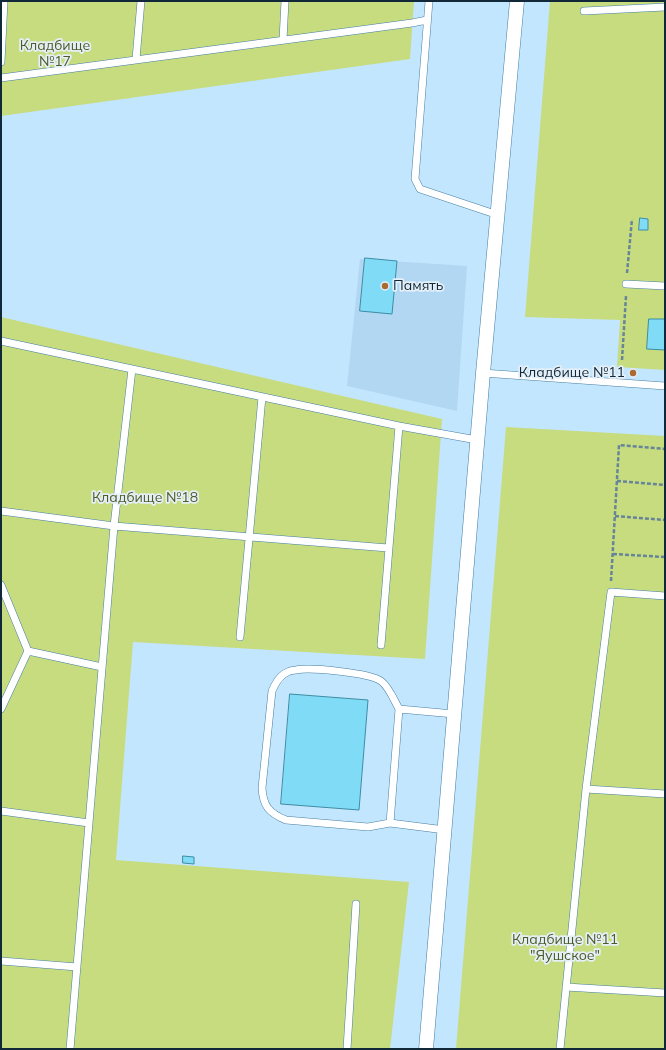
<!DOCTYPE html>
<meta charset="utf-8">
<style>
body{margin:0}
#map{position:relative;width:666px;height:1050px;overflow:hidden;background:#c3e6ff;font-family:Mulish,sans-serif}
canvas{display:block}
.frame{position:absolute;inset:0;border:2px solid #102838;pointer-events:none}
</style>
<div id="map">
<canvas width="666" height="1050"></canvas>
<div class="frame"></div>
</div>
<script>
const ctx = document.querySelector('canvas').getContext('2d');
ctx.lineJoin = 'round';
function fillPath(path, color) {
  ctx.fillStyle = color;
  ctx.fill(path, 'evenodd');
}
function stroke(path, color, width, dash) {
  ctx.strokeStyle = color;
  ctx.lineWidth = width;
  ctx.lineCap = dash ? 'butt' : 'round';
  ctx.setLineDash(dash || []);
  ctx.stroke(path);
}
function label(font, color, halo, rows, align = 'center') {
  ctx.font = font + ' Mulish,sans-serif';
  ctx.lineWidth = 3.5;
  ctx.setLineDash([]);
  ctx.textBaseline = 'middle';
  ctx.strokeStyle = halo;
  ctx.fillStyle = color;
  for (const [text, x, y, turn = 0] of rows) {
    ctx.save();
    ctx.translate(x, y);
    ctx.rotate((+turn || 0) * Math.PI / 180);
    ctx.textAlign = isNaN(turn) ? turn : align;
    if (halo) ctx.strokeText(text, 0, 0);
    ctx.fillText(text, 0, 0);
    ctx.restore();
  }
}
fillPath(new Path2D(`
 M360,259L467,266L457,411L347,386Z`), '#b1d7f2');
fillPath(new Path2D(`
 M1,1H414L410,59L1,116Z
 M550,1H665V370L617,367L620,320L525,317Z
 M1,317L442,419L425,659L133,642L116,860L409,882L390,1049H1Z
 M506,427L665,436V1049H456Z`), '#c6dc7f');
const building = new Path2D(`
 M640,218L648,219V230H639Z
 M365,258L397,261L392,314L360,311Z
 M649,319H665V350L647,349Z
 M290,694L368,700L359,810L281,804Z
 M183,856L194,857V864L183,863Z`);
fillPath(building, '#80dbf7');
stroke(building, '#3d8ca3', 1);
const service = new Path2D(`
 M429,1L415,179L420,189L498,215
 M584,11L665,7
 M283,40L285,1
 M136,59L141,1
 M1,62L4,1
 M1,78L412,23L427,20
 M626,284L665,286
 M1,341L399,426L477,440
 M483,373L665,386
 M1,511L114,526L388,548
 M1,585L28,651
 M240,637L262,397
 M381,645L399,426
 M1,709L28,651L102,667
 M586,789L611,592L665,596
 M1,811L89,823
 M390,823L368,827L286,820C269,813 263,806 262,788L272,691C275,684 278,678 284,674C287,672 292,670 296,670C310,667 370,673 381,681C389,687 394,700 399,709
 M445,830L390,823L399,709L454,714
 M1,961L77,967
 M566,987L665,993
 M70,1049L114,526L132,369
 M347,1049L356,904
 M560,1049L586,789L665,794`);
const minor = new Path2D(`
 M426,1049L483,373L517,1`);
stroke(service, '#457ea3', 8);
stroke(minor, '#457ea3', 15);
stroke(new Path2D(`
 M627,273L632,219
 M622,360L626,296
 M617,481L665,485
 M615,516L665,520
 M613,554L665,557
 M611,581L619,445L665,449`), '#678499', 2.5, [4, 2]);
stroke(service, '#fff', 7);
stroke(minor, '#fff', 14);
for (const [x, y, r, color] of [
 [385,286,4,"#aa6a32"],
 [633,373,4,"#aa6a32"]
]) {
  const dot = new Path2D();
  dot.arc(x, y, r, 0, 2 * Math.PI);
  ctx.fillStyle = color;
  ctx.fill(dot);
  stroke(dot, '#e4eff8', 1.5);
}
label('14px', '#4f5a27', '#e4eff8', [
 ["Кладбище",55,46],
 ["№17",55,62],
 ["Кладбище №18",145,498],
 ["Кладбище №11",565,940],
 ["\"Яушское\"",565,956]
]);
label('14px', '#102838', '#e4eff8', [
 ["Память",393,286],
 ["Кладбище №11",625,373,"right"]
], 'left');
</script>
